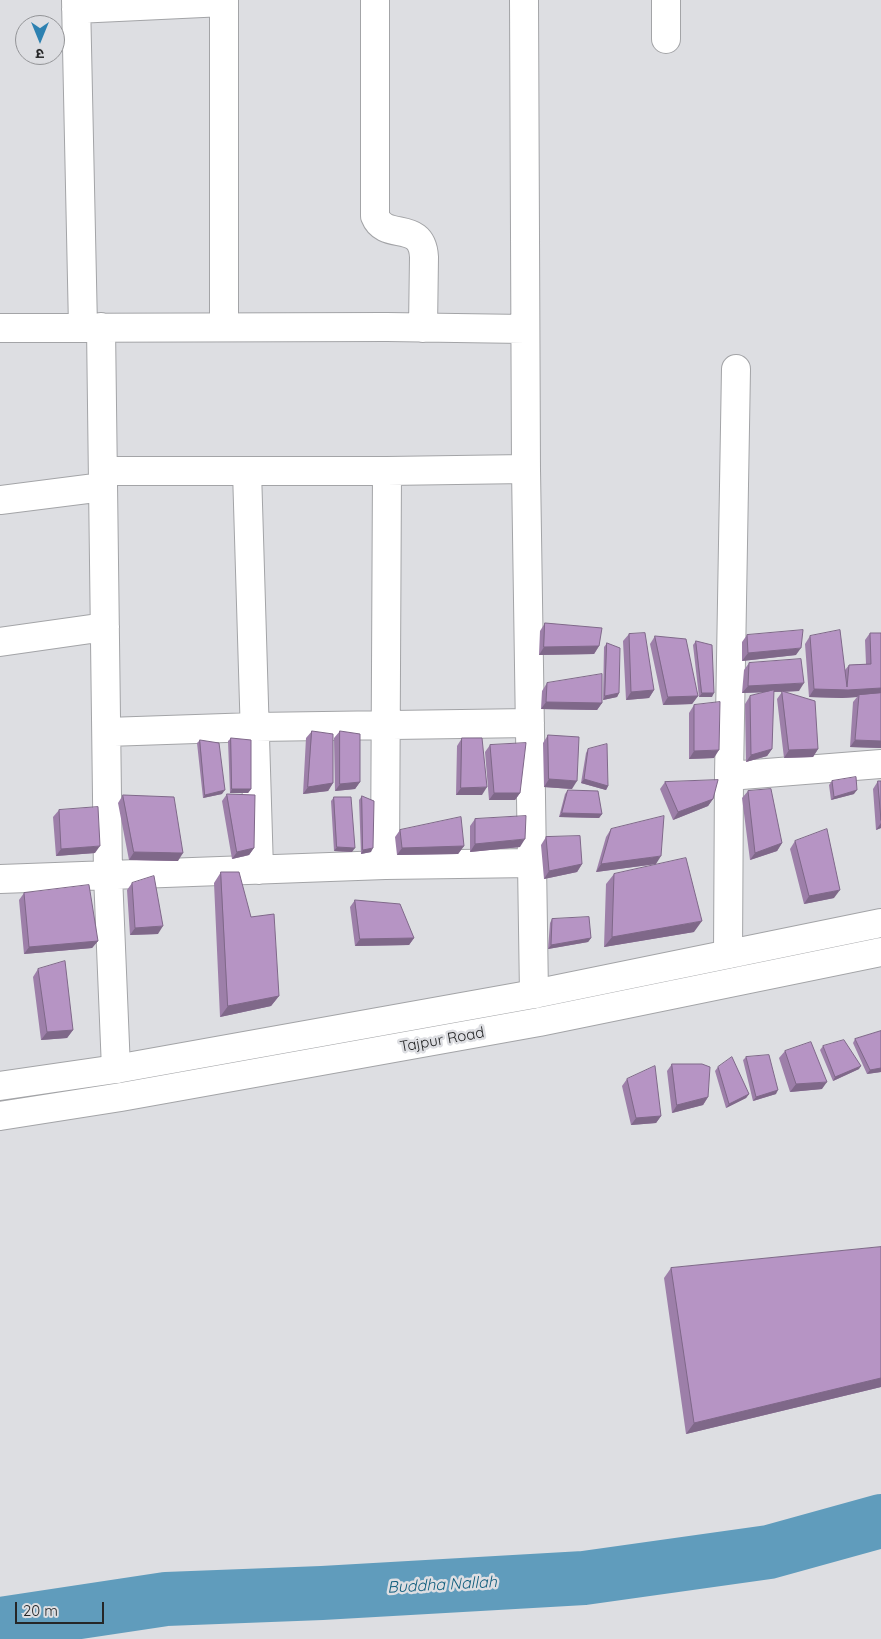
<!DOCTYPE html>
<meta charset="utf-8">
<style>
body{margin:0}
#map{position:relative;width:881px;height:1639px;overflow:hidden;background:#dddee2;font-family:Quicksand,"Noto Sans Devanagari",sans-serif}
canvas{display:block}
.north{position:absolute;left:15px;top:15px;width:50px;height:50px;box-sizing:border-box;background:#dddee2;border:1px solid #939497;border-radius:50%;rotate:180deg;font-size:14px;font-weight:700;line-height:20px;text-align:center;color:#252627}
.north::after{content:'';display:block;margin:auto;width:18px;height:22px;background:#2d81b1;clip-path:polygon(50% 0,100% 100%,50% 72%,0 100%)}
.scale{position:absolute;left:15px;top:1602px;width:89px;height:22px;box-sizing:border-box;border:2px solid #252627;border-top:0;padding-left:6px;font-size:15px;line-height:18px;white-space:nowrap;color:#252627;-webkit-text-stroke:4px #dddee2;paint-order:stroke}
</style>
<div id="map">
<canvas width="881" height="1639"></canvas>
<div class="north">उ</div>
<div class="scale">20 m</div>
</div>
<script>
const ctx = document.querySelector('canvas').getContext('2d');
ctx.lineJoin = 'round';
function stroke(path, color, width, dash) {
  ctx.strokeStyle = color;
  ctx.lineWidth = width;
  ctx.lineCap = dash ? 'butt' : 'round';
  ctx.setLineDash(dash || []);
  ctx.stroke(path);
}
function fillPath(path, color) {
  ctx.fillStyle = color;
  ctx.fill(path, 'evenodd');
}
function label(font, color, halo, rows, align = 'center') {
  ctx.font = font + ' Quicksand,sans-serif';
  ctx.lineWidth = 5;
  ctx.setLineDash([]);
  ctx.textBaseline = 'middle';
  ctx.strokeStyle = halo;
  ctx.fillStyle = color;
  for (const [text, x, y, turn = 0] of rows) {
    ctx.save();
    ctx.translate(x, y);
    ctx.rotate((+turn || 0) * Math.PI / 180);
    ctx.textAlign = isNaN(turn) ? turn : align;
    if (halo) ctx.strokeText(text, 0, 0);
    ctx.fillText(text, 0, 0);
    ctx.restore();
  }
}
stroke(new Path2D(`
 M0,1624L166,1599L322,1593L584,1578L769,1552L881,1521`), '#609cbc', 54);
const minor = new Path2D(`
 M76,0L83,327
 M224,0V327
 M375,0V216C385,242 422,219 424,257L423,328
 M524,0L526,469L534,994
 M666,0V39
 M76,9L224,2
 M101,327L108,875L116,1069
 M0,328L387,327L525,329
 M103,471H387L385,865
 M247,471L259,870
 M387,471L526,469
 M0,500L103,487
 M0,642L105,627
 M107,732L255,727L530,723
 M729,776L881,764
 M0,879L385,865L532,863
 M728,954L729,776L736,369`);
const secondary = new Path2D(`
 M0,1086L116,1069L534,994L881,923
 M0,1116L121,1097L539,1022L881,952`);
stroke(minor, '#a3a4a7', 30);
stroke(secondary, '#a3a4a7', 30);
stroke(minor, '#fff', 28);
stroke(secondary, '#fff', 28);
fillPath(new Path2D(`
 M545,623L599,646L594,654L539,655L540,631Z
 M870,633L881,748L850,747L853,702L857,697L842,698L809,697L805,644L810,636L845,670L849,665L866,664L865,640Z
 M629,634L654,690L649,698L626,700L623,641Z
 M747,635L796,655L742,661V642Z
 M655,636L698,696L692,704L663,705L650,644Z
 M696,641L712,697H699L693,645Z
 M607,643L619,693L617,697L603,700L604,647Z
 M749,663L799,691L783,692L818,749L813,757L784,758L777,699L782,692H773L772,749L767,756L746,762L745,704L750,696L766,692L742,693L744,670Z
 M547,683L602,703L597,710L541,709L542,691Z
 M694,705L714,758L689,759V713Z
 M312,731L333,783L328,791L303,794L306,738Z
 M340,731L360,782L355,789L335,791L334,738Z
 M548,735L572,789L544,787L543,743Z
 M231,738L251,789L248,793H230L228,741Z
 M462,738L482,795H456L457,746Z
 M200,740L222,794L203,798L197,743Z
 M490,745L520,793L515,800H489L485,752Z
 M588,749L608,786L606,790L581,783L586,753Z
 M832,781L854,794L831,800L829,785Z
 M878,781H881V828L876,830L873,789Z
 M665,782L713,799L708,806L673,820L660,789Z
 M568,790L602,814L599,818L559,817L565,794Z
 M748,791L782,843L777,851L750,860L742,798Z
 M227,794L254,848L249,855L232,859L222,801Z
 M123,795L178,861L129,860L118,803Z
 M362,796L371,852L361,854L359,800Z
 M334,797L352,852L334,851L331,801Z
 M59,810L95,853L56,856L53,817Z
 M475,819L520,847L470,852V826Z
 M611,829L656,864L596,872L606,837Z
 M400,830L464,846L458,854L397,855L395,837Z
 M546,837L582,864L577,872L544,879L541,845Z
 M795,841L834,898L804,904L790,849Z
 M221,872L251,917L279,996L271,1006L220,1017L214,883Z
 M614,874L694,932L604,947L606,884Z
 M132,883L158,934L130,935L127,890Z
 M24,893L98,941L92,948L24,954L19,900Z
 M355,900L414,938L409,945L355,946L350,907Z
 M552,919L591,938L588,942L548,949L550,923Z
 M38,969L73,1030L67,1038L41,1040L33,977Z
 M881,1031V1072L867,1074L853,1043L855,1039Z
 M823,1046L859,1069L833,1081L820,1050Z
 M785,1051L822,1089L790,1092L779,1058Z
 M746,1057L776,1094L753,1101L743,1060Z
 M672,1064L708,1097L703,1105L672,1113L667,1071Z
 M718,1067L749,1094L746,1098L726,1108L715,1071Z
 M627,1079L661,1116L656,1123L631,1125L622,1086Z
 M881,1247V1387L686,1434L664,1278L671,1268Z`), '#9d7fa9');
fillPath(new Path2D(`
 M599,646L594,654L539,655L544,647Z
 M801,648L796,655L742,661L748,653Z
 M804,683L799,691L742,693L748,686Z
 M881,688V695H859L857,697L842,698L809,697L814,689Z
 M654,690L649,698L626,700L631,692Z
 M619,693L617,697L603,700L605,696Z
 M702,693H714L712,697H699Z
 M698,696L692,704L663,705L668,697Z
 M546,702L602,703L597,710L541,709Z
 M855,740L881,741V748L850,747Z
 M772,749L767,756L746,762L751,755Z
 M818,749L813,757L784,758L789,750Z
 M719,750L714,758L689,759L694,751Z
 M549,779L577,781L572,789L544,787Z
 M584,779L608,786L606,790L581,783Z
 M360,782L355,789L335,791L340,784Z
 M333,783L328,791L303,794L308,787Z
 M487,787L482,795H456L461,788Z
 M232,789H251L248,793H230Z
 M225,790L222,794L203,798L205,795Z
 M857,790L854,794L831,800L834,797Z
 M494,793H520L515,800H489Z
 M713,799L708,806L673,820L678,812Z
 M562,813L602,814L599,818L559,817Z
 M881,823V828L876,830Z
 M525,839L520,847L470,852L475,844Z
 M782,843L777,851L750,860L755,853Z
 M100,846L95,853L56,856L61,849Z
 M464,846L458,854L397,855L402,848Z
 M337,847L355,848L352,852L334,851Z
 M254,848L249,855L232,859L237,852Z
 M373,848L371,852L361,854L363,850Z
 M134,852L183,853L178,861L129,860Z
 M661,856L656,864L596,872L601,864Z
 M582,864L577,872L544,879L549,871Z
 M840,890L834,898L804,904L809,896Z
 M702,921L694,932L604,947L612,937Z
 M163,926L158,934L130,935L135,928Z
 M414,938L409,945L355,946L360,939Z
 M591,938L588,942L548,949L551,945Z
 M98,941L92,948L24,954L29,947Z
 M279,996L271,1006L220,1017L228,1006Z
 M73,1030L67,1038L41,1040L47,1032Z
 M861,1066L859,1069L833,1081L835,1077Z
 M881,1068V1072L867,1074L870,1070Z
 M827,1082L822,1089L790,1092L796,1084Z
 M778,1090L776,1094L753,1101L756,1097Z
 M749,1094L746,1098L726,1108L729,1104Z
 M708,1097L703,1105L672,1113L677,1105Z
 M661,1116L656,1123L631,1125L636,1118Z
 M881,1378V1387L686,1434L694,1423Z`), '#7f6889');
const building = new Path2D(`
 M545,623L602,628L599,646L544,647Z
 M803,630L801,648L748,653L747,635Z
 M840,630L847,687L849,665L871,664L870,633H881V688L848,690L814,689L810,636Z
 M645,633L654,690L631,692L629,634Z
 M655,636L686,639L698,696L668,697Z
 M696,641L712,645L714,693H702Z
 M607,643L620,648L619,693L605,696Z
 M801,659L804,683L748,686L749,663Z
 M602,674V703L546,702L547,683Z
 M774,690L772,749L751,755L750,696Z
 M782,691L815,701L818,749L789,750Z
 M881,693V741L855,740L859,695Z
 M720,702L719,750L694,751V705Z
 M312,731L333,734V783L308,787Z
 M340,731L360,734V782L340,784Z
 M548,735L579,737L577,781L549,779Z
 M231,738L251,740V789H232Z
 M462,738H482L487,787L461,788Z
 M200,740L219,743L225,790L205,795Z
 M526,743L520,793H494L490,745Z
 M607,744L608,786L584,779L588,749Z
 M856,777L857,790L834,797L832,781Z
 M718,780L713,799L678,812L665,782Z
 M878,781H881V820Z
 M771,789L782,843L755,853L748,791Z
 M568,790L598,791L602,814L562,813Z
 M227,794L255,795L254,848L237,852Z
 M123,795L174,797L183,853L134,852Z
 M362,796L374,801L373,848L363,850Z
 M334,797H351L355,848L337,847Z
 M98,807L100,846L61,849L59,810Z
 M526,816L525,839L475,844V819Z
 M664,816L661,856L601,864L611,829Z
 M461,817L464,846L402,848L400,830Z
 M827,829L840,890L809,896L795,841Z
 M580,836L582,864L549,871L546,837Z
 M686,858L702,921L612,937L614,874Z
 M221,872H239L251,917L274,914L279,996L228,1006Z
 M154,876L163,926L135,928L132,883Z
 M89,885L98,941L29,947L24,893Z
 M355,900L400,904L414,938L360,939Z
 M589,917L591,938L551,945L552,919Z
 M65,961L73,1030L47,1032L38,969Z
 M881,1031V1068L870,1070L855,1039Z
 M844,1040L861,1066L835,1077L823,1046Z
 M811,1042L827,1082L796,1084L785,1051Z
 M769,1055L778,1090L756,1097L746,1057Z
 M732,1057L749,1094L729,1104L718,1067Z
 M672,1064H702L710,1067L708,1097L677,1105Z
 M655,1066L661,1116L636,1118L627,1079Z
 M881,1247V1378L694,1423L671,1268Z`);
fillPath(building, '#b694c4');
stroke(building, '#7f6889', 1);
label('15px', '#252627', '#dddee2', [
 ["Tajpur Road",442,1040,-10]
]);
label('italic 16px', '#0e5c7c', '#dddee2', [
 ["Buddha Nallah",442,1585,-3]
]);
</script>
